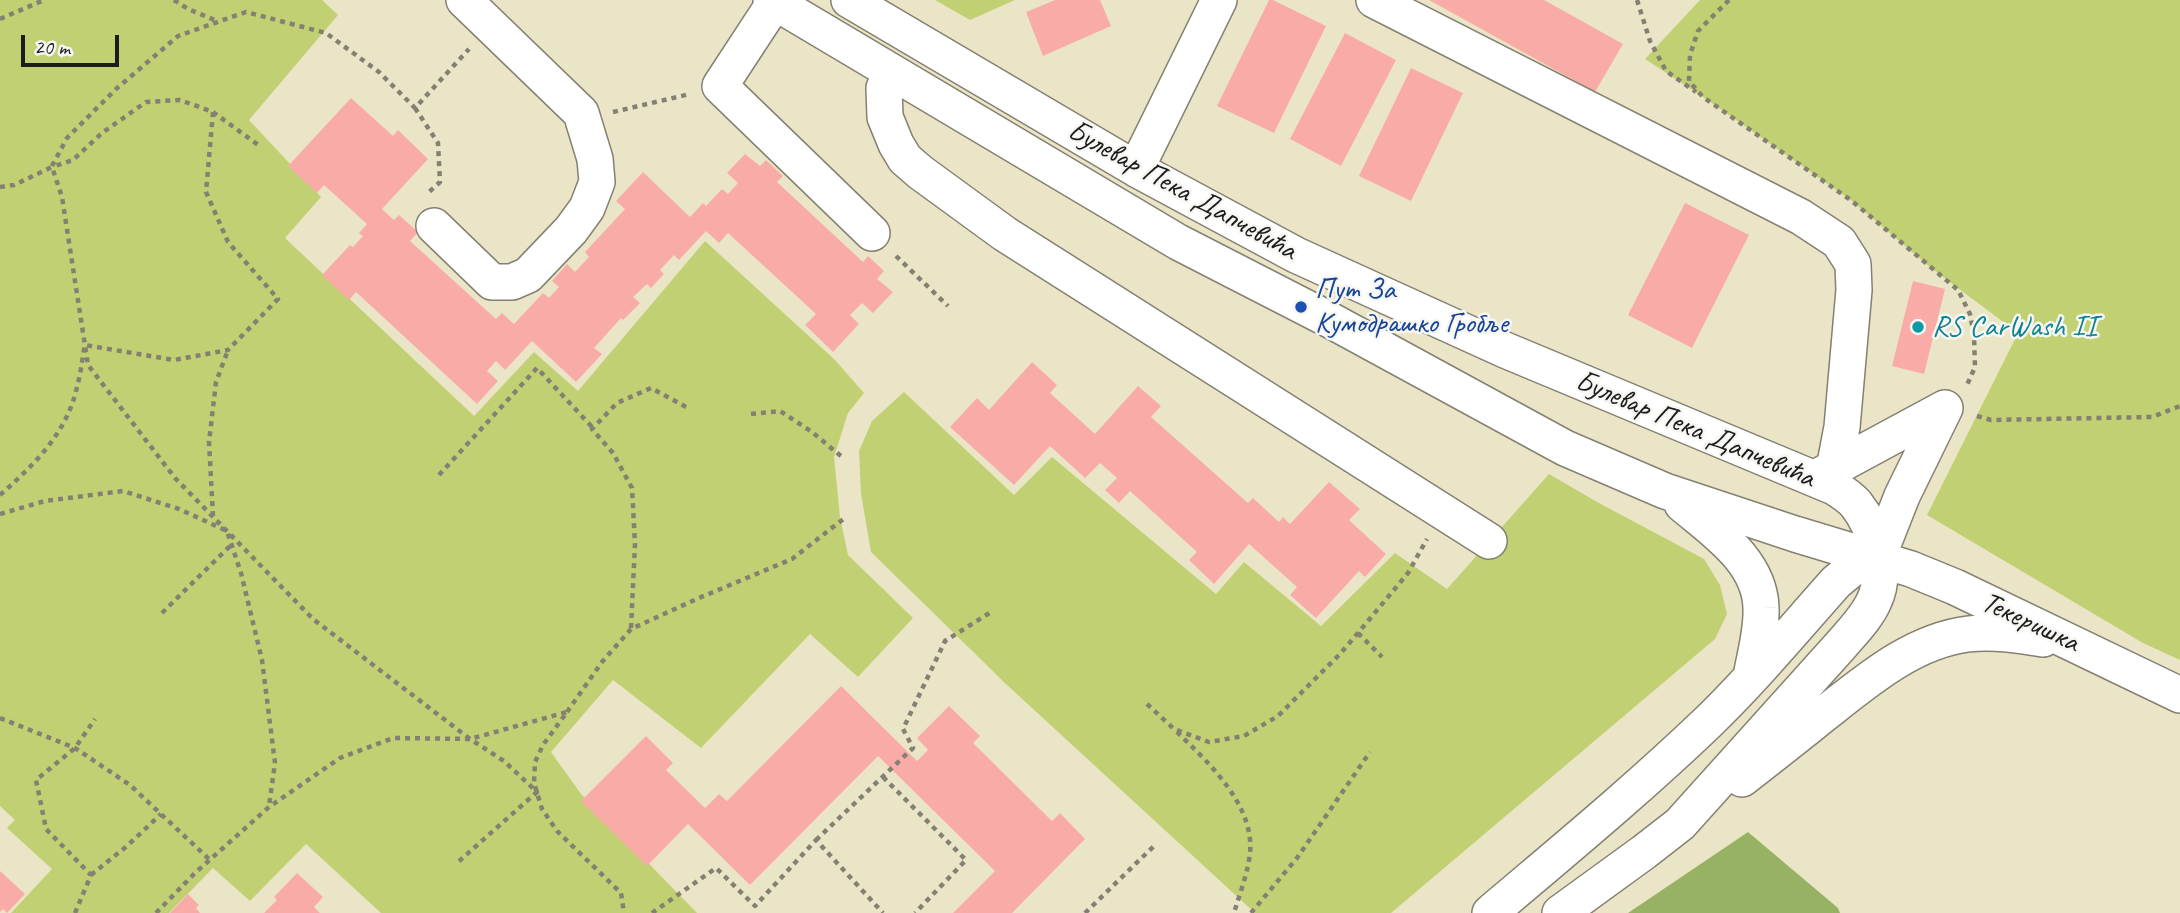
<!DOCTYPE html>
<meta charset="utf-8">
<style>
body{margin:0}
#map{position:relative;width:2180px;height:913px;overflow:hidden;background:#ebe5c8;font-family:Caveat,sans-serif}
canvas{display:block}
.scale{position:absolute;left:21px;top:35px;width:98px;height:32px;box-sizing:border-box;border:4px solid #1c1c1c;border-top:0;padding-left:9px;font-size:21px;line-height:24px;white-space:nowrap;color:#1c1c1c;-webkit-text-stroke:5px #f6f6f2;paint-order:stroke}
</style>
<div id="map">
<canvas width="2180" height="913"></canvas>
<div class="scale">20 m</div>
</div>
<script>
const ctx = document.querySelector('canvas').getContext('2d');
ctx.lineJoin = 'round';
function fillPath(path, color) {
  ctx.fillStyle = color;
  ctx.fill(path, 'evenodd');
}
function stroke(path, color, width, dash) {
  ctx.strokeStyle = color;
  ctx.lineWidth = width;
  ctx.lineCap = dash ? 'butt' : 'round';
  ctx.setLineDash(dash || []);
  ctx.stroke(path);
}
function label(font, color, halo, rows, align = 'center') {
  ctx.font = font + ' Caveat,sans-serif';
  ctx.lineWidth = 5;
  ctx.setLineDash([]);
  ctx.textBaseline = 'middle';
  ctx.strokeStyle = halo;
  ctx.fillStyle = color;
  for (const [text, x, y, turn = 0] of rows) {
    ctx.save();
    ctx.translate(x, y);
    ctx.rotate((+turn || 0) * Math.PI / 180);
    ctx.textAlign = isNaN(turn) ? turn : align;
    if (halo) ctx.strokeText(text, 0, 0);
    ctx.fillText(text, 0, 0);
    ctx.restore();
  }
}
fillPath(new Path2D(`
 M0,0H322L338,15L249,120L321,197L285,238L474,416L534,352L578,391L705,241L835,360L864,393L848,413L834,457L840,517L848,555L913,618L858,677L810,634L701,748L613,680L551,752L581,794L697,913H381L306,844L250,901L213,868L169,913H11L52,869L7,828L15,820L0,806Z
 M935,0H1015L970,20Z
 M1700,0H2180V660L2143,643L1927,515L2018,333L1931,268L1852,201L1703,97L1645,59Z
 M904,392L1014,495L1052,457L1216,594L1244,562L1321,626L1395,553L1447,589L1549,474L1597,502L1704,559L1720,585L1727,614L1715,639L1391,913H1255L1007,685L871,552L861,494L859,451L872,421Z`), '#c1d072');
fillPath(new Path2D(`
 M1748,832L1838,908L1840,913H1628Z`), '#98b264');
fillPath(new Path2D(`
 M1055,0H1100L1111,26L1043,56L1026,12Z
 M1269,0H1273L1326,26L1274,133L1217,106Z
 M1429,0H1544L1623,44L1595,92Z
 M1345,33L1396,60L1341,166L1290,139Z
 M1411,68L1463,93L1411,201L1359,176Z
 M351,98L393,136L398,130L428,159L382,209L394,220L399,215L418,232L410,241L496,319L502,313L514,324L543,293L549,298L559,287L552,281L567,264L575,272L589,257L585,252L625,209L616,201L643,172L690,217L703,203L706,206L722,189L728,194L738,183L727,173L745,154L760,166L766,160L783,176L777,182L863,262L868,256L884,271L877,279L893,292L873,313L862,303L850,315L859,324L833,352L805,325L816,314L728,233L719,243L706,231L679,260L674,255L660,270L664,274L651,288L647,284L633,297L640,303L623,320L621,318L594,348L602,354L576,382L532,341L505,370L496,361L487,371L498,381L477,404L356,292L349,300L322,275L350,245L353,247L363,236L359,233L367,224L324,185L317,193L288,166Z
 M1685,203L1749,235L1692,348L1628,315Z
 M1913,281L1945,289L1924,374L1892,366Z
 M1032,362L1057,385L1050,393L1095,434L1138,386L1161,406L1151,417L1248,503L1253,498L1279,522L1283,517L1290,524L1329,482L1360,509L1349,520L1386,554L1365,577L1359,571L1316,618L1290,595L1297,587L1249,544L1214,584L1189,560L1197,552L1130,491L1119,503L1105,490L1117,478L1100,463L1085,478L1050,446L1014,485L950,427L977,398L989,410Z
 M841,686L917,761L928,750L917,738L949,706L980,736L973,743L1052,821L1060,813L1085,839L1012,913H953L995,871L878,756L750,885L688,824L647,866L581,801L646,736L673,763L666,770L705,808L719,794L727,801Z
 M0,871L25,894L7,913L3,909L0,912Z
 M297,873L323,897L314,907L320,913H264L277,900L274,897Z
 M188,894L199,905L196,908L200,913H170Z`), '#f9aca7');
const minor = new Path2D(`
 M771,0L1178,242L1330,320L1565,448L1665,491L1795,534L1911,569L1955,587L2180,695
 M849,0L1136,169L1296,255L1505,350L1834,487C1842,492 1850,497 1856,504C1875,528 1888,572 1874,601C1867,617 1853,631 1842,644L1680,824L1644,852L1560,913
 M1374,0L1801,217L1839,242L1853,264L1854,290L1842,427L1834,469
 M775,2L720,86L872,233
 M892,72L884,88L885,117L896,144L905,159L920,172L1005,234L1489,541
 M1136,169L1219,0
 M434,226L492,282H512L528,275L571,230L587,208L597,182L595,159L581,113L464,0
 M1819,476L1945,408
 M1682,504C1714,531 1760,561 1761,608C1762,631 1755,654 1751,677
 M1878,557L1902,496L1945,408
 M1742,779C1769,758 1796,737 1823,715C1865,682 1912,641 1968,634C1993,631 2018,635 2043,639
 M1490,913C1563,851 1637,790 1707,723C1753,679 1794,629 1836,582L1853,568L1878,557`);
stroke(minor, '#848072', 38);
stroke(new Path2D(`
 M174,0L188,9L217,21
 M1637,0L1650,41L1666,71L1696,92
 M1729,0L1698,31L1690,55L1689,81L1703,97L1852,201L1958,290L1970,314L1974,336L1975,367L1967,385
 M0,19L44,0
 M415,108L438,143L440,182L428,193
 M213,112L261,147
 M613,112L690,94
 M52,166L67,138L116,89L178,36L246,12L326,33L379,72L415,108L469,49
 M0,187L14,185L52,167L62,197L88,365L175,478L313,619L470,739L567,712L543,745L535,762L534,783L542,809L557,831L621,893L624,913
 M896,256L948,306
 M751,414L780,411L812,432L842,457
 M1977,416L1991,420L2152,417L2180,406
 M439,475L537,368L593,428
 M0,495C34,465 67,433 77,387C81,373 82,359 85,345L174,360L228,350L278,299L228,242L206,192L213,112L180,100L146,102L102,133L73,160L52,167
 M0,514L45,501L123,491L179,509L227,531L241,573L262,660L275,763L269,806
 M213,516L209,442L216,382L228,350
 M162,613L232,544
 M631,628L635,544L632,488L613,453L592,429L617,403L651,388L690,409
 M1358,633L1382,657
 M1147,704L1174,729L1209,742L1244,736L1278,716L1339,655L1358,633L1408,573L1427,539
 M567,712L602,662L631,629L699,598L792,559L846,517
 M0,718L75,748L130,785L210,860
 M1177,732C1210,764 1259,809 1249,860C1246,878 1239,896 1234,913
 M883,777L966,860L915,913
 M816,840L913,748L903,729L945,641L991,612
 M91,875L127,846L161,814
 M75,913L91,875L46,829L36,780L75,748L95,719
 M156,913L195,873L269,807L340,758L393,738L470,739L504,761L537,792L457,863
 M652,913L716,868L755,906L816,840L883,913
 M1085,913L1156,844
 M1251,913L1297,858L1370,752`), '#848072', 4.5, [5, 5]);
stroke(minor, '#fff', 35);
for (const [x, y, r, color] of [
 [1301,307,7,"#1a4fb4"],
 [1918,327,7,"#0f9aa8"]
]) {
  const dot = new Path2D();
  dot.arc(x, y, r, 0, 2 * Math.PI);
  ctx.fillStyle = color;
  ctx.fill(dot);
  stroke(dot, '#f6f6f2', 2.5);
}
label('30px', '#1c1c1c', '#f6f6f2', [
 ["Булевар Пека Дапчевића",1182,191,29],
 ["Булевар Пека Дапчевића",1695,430,23],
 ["Текеришка",2030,623,25]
]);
label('30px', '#164399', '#f6f6f2', [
 ["Пут За",1315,290],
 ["Кумодрашко Гробље",1315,324]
], 'left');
label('30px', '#0d838f', '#f6f6f2', [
 ["RS CarWash II",1932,327]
], 'left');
</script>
